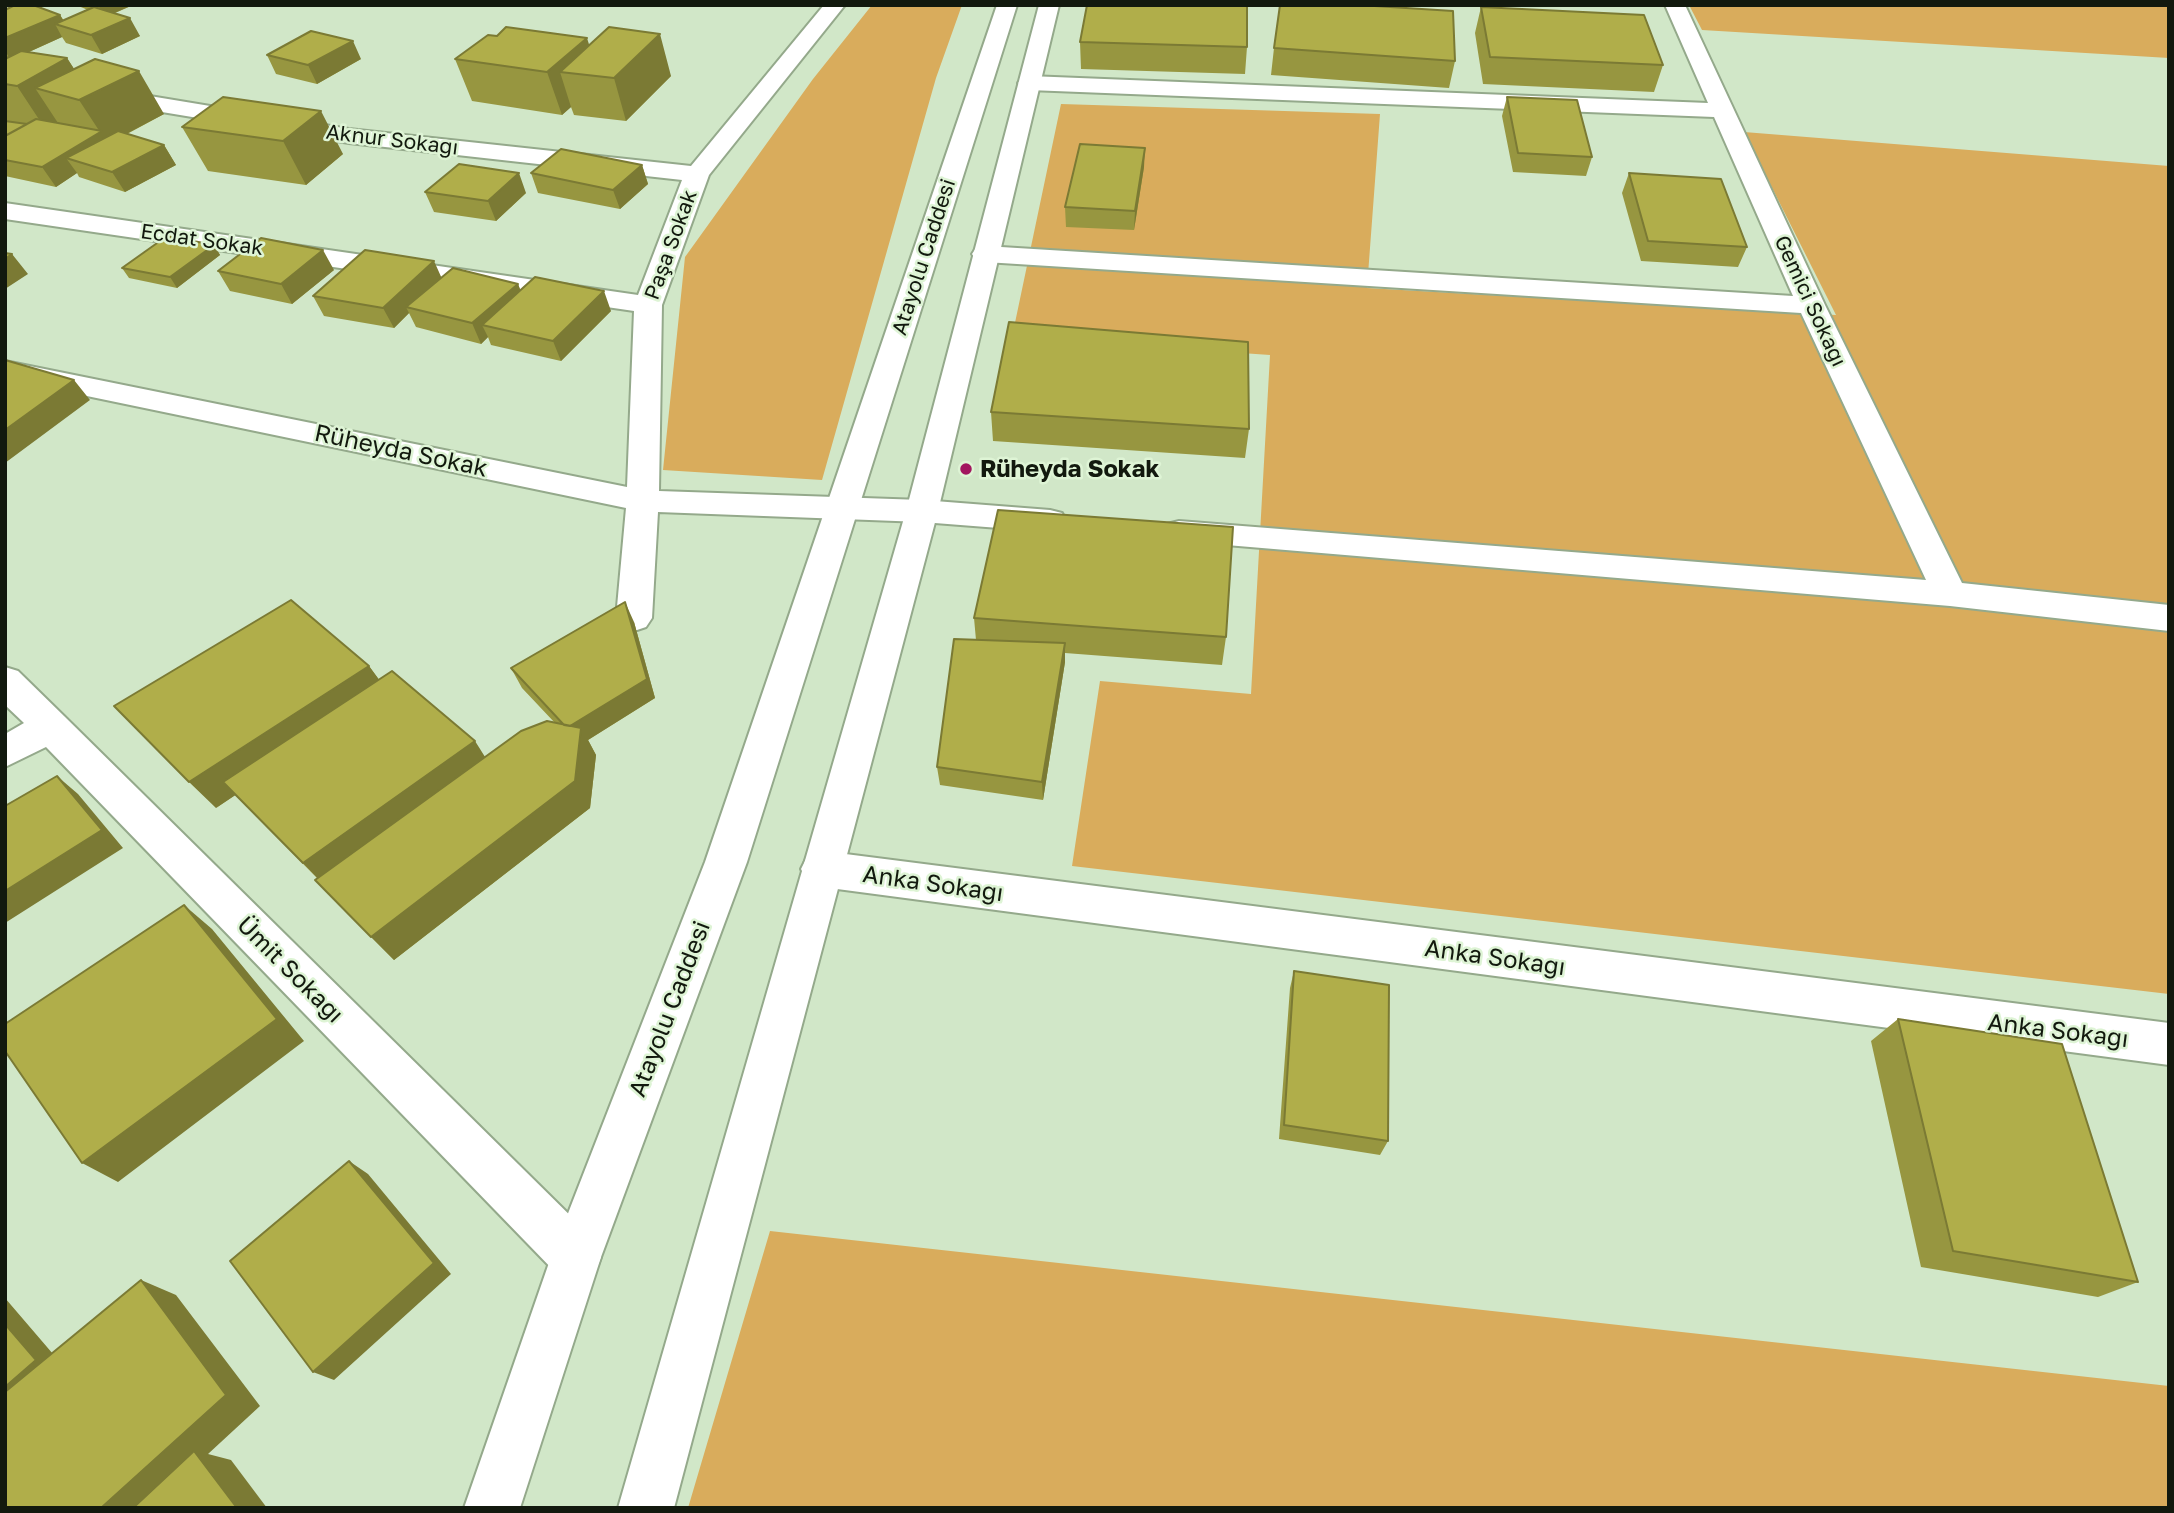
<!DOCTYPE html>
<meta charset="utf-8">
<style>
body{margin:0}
#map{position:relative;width:2174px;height:1513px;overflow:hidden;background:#d1e7c8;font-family:"Golos Text",sans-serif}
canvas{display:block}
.frame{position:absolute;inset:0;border:7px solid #12190e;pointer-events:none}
</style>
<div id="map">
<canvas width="2174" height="1513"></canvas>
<div class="frame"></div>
</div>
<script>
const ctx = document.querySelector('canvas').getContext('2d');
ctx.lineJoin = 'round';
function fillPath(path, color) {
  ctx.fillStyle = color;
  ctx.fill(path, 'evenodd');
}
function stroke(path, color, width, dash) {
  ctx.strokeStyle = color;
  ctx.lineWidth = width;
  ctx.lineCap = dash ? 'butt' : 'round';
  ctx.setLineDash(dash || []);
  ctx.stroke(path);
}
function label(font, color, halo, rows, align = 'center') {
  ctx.font = font + ' "Golos Text",sans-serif';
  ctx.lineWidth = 5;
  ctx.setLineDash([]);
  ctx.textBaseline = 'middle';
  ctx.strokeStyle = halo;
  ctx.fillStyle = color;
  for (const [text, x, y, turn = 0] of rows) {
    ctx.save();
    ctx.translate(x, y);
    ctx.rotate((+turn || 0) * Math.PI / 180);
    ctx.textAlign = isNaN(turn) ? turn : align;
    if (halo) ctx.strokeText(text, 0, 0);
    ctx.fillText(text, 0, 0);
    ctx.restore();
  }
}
fillPath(new Path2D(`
 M872,5H962L936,78L822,480L663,470L685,257L813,79Z
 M1689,5H2168L2169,58L1702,30Z
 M1061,104L1380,114L1367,288L1836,315L1744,132L2169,166V994L1072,866L1100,681L1251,694L1270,355L1012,337Z
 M770,1231L2169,1386V1508H688Z`), '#d9ac5c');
const minor = new Path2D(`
 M824,5H845L709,175L662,305L659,491L922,500L1050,510L1062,513L1066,521L1062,529L1050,532L922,522L658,512L652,618L646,627L634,631L622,627L616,618L626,508L5,379V361L627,487L634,311L5,219V203L638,295L682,180L349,143L5,86V72L349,129L691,166Z
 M1665,5H1685L1825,305L1962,583L2169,605V631L1950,606L1167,540L1162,532L1167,524L1179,521L1926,580L1801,313L985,262L976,260L972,254L976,248L985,246L1793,296L1714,117L1029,90L1018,83L1029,76L1708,103Z
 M5,667L18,671L64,716L594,1239L601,1257L594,1275L576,1282L558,1275L46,747L5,767V734L24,723L5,705Z
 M822,851L2169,1023V1065L822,887L807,881L801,869L807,857Z`);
const major = new Path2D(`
 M997,5H1017L747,862L601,1257L520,1508H464L551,1257L705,862Z
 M1039,5H1059L938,511L674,1508H618L906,511Z`);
stroke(minor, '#94a98b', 4);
stroke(major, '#94a98b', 4);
fillPath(minor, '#fff');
fillPath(major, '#fff');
fillPath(new Path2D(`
 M76,5H133L115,13L140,36L102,54L66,43L62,37L29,52L67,58L74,69L164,114L127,134L164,145L176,165L125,192L79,177L77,173L56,187L5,176V59L7,58H5V10L60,15L64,21L88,10Z
 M1481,7L1663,65L1654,92L1483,84L1475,33Z
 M1080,42L1247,47L1245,74L1081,69Z
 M589,45L671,76L626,121L574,115L571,107L562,115L472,101L455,59Z
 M1274,48L1455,61L1449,88L1271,75Z
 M267,55L361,59L317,84L276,74Z
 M223,97L343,154L306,185L208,171L182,127Z
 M1507,97L1592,157L1586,176L1513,172L1502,116Z
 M642,165L648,184L620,209L538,193L531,173Z
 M1144,167L1134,230L1066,227L1065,207Z
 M1629,173L1747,247L1738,267L1641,261L1622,193Z
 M425,192L526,193L496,221L434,212Z
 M214,245L220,255L177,288L129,278L122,268Z
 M334,270L292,304L230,291L218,271Z
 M441,278L518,284L520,290L611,311L561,361L491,345L488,337L481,344L416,327L409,313L394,328L324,316L313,296Z
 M991,412L1249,429L1245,458L993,441Z
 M974,618L1226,637L1222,665L1065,653V662L1043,800L940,785L937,767L976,640Z
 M634,622L655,698L588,740L596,755L590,808L394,960L315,880L317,878L235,795L216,808L369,666L379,680L485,757L555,723L522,688L511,668Z
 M1294,971L1388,1141L1380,1155L1279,1139L1290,988Z
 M1898,1019L2138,1282L2098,1297L1921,1267L1871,1041Z`), '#979640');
fillPath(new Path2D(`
 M98,5H133L105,17Z
 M60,15L68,28L55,24L62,37L11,60L5,51V38Z
 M130,18L140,36L102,54L91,35Z
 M660,34L671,76L626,121L614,78Z
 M587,38L599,76L560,72L571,107L562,115L547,72Z
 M353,41L361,59L317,84L308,65Z
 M67,58L91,95L139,71L164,114L109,143L66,158L77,173L56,187L42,167L100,132L79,100L35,88L58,123L46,130L17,86Z
 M321,111L343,154L306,185L283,141Z
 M164,145L176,165L125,192L112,172Z
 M1145,148L1144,167L1134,230L1135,211Z
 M642,165L648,184L620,209L613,190Z
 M519,173L526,193L496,221L488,201Z
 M214,245L220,255L177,288L170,277Z
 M323,250L334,270L292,304L281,284Z
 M12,254L28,274L5,289V259Z
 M434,261L443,281L406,307L409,313L394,328L383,308Z
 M518,284L526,304L482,325L488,337L481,344L472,323Z
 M604,291L611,311L561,361L553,341Z
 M74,380L90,400L5,463V430Z
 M625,602L634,622L655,698L588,740L596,755L590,808L394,960L371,937L567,728Z
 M1065,643V662L1043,800L1042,782Z
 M369,666L389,693L216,808L189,782Z
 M475,741L492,768L327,888L303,863Z
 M57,776L78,794L123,848L5,923V891Z
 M184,905L212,929L304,1041L118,1182L82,1163Z
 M349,1161L368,1174L451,1274L334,1380L313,1372Z
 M141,1280L176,1295L260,1406L208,1454L231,1460L267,1508H101Z
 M5,1298L65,1368L5,1424Z`), '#7b7a34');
const building = new Path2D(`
 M15,5H33L60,15L5,38V10Z
 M1087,5H1247V47L1080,42Z
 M1280,5H1359L1453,11L1455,61L1274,48Z
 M94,7L130,18L91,35L55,24Z
 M1481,7L1644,15L1663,65L1490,57Z
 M506,27L587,38L547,72L455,59L488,35L497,36Z
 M609,27L660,34L614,78L560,72Z
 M311,31L353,41L308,65L267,55Z
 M21,51L67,58L17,86L5,84V59Z
 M95,59L139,71L79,100L35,88Z
 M223,97L321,111L283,141L182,127Z
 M1507,97L1577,100L1592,157L1518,153Z
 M36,119L102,131L42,167L5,160V136Z
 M5,121L27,124L5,136Z
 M118,131L164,145L112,172L66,158Z
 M1080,144L1145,148L1135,211L1065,207Z
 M561,149L642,165L613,190L531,173Z
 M459,164L519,173L488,201L425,192Z
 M1629,173L1721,179L1747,247L1648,241Z
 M167,236L214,245L170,277L122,268Z
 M261,238L323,250L281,284L218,271Z
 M365,250L434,261L383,308L313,296Z
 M5,253L12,254L5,259Z
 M453,268L518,284L472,323L406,307Z
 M535,277L604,291L553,341L482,325Z
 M1009,322L1248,342L1249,429L991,412Z
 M5,360L74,380L5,430Z
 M998,510L1233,527L1226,637L974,618Z
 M291,600L369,666L189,782L114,706Z
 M625,602L647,679L570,726L564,725L511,668Z
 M954,639L1065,643L1042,782L937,767Z
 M392,671L475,741L303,863L223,782Z
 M547,721L581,728L575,781L371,937L315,880L521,731Z
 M57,776L102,830L5,891V806Z
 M184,905L277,1019L82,1163L5,1051V1024Z
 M1294,971L1389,985L1388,1141L1284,1125Z
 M1898,1019L2062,1044L2138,1282L1953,1251Z
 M349,1161L434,1263L313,1372L230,1261Z
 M141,1280L226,1395L101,1508H5V1392Z
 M5,1324L36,1360L5,1387Z
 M194,1451L237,1508H133Z`);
fillPath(building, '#b0ae4a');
stroke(building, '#7b7a34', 2);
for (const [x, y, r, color] of [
 [966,469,7,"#a2165f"]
]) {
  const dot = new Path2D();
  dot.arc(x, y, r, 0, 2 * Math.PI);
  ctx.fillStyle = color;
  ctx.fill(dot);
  stroke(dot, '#def4d5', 2.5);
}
label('21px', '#12190e', '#def4d5', [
 ["Aknur Sokağı",392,140,7],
 ["Ecdat Sokak",202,240,8],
 ["Paşa Sokak",671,245,-70],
 ["Atayolu Caddesi",924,257,-72],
 ["Gemici Sokağı",1810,301,65]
]);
label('24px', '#12190e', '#def4d5', [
 ["Rüheyda Sokak",401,451,12],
 ["Anka Sokağı",933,884,8],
 ["Anka Sokağı",1495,958,8],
 ["Ümit Sokağı",290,970,45],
 ["Atayolu Caddesi",670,1009,-69],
 ["Anka Sokağı",2058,1031,7]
]);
label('bold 24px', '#12190e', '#def4d5', [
 ["Rüheyda Sokak",980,469]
], 'left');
</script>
